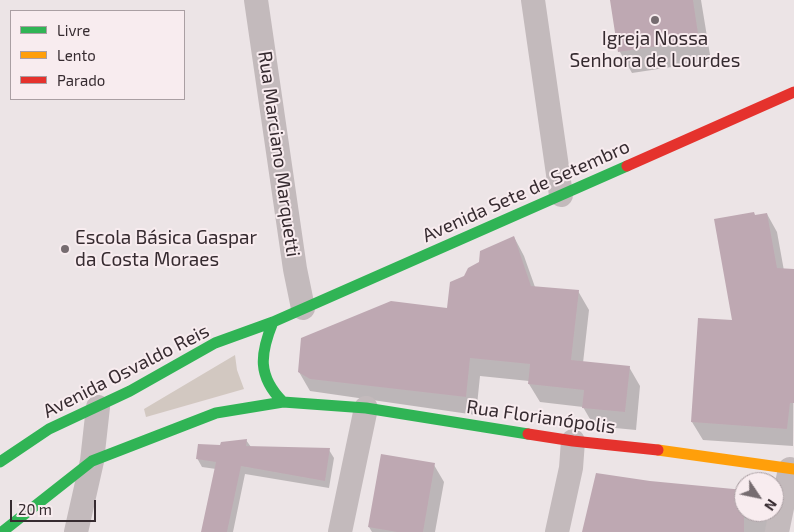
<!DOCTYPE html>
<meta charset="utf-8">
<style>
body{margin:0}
#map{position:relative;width:794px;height:532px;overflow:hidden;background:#ece4e6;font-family:"Exo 2",sans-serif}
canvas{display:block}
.legend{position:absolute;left:10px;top:10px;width:175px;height:90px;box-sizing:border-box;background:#f8ecef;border:1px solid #aa9fa3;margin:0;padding:6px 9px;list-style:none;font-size:15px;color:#362b30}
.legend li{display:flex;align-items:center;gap:10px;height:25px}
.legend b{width:25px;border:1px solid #aa9fa3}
.north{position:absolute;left:734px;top:472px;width:50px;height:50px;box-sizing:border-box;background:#f8ecef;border:1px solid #aa9fa3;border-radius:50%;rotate:124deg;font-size:14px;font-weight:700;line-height:20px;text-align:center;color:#362b30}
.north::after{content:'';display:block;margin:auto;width:18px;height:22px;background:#766c70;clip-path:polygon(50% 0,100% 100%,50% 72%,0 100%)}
.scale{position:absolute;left:10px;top:500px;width:86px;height:22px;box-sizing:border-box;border:2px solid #362b30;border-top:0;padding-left:6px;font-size:15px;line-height:18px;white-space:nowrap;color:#362b30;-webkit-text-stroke:4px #f8ecef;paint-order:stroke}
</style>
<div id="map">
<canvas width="794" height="532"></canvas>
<ul class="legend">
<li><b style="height:6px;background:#30b455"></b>Livre</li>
<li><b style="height:6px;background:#ff9f0a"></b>Lento</li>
<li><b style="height:6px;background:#e5322d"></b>Parado</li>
</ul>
<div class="north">N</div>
<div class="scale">20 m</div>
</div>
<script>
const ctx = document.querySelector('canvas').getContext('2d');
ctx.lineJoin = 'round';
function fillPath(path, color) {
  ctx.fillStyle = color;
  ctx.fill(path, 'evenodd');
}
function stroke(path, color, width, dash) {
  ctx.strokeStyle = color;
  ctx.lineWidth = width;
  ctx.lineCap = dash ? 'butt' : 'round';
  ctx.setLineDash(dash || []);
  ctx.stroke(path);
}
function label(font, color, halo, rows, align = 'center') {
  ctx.font = font + ' "Exo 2",sans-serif';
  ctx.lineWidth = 4;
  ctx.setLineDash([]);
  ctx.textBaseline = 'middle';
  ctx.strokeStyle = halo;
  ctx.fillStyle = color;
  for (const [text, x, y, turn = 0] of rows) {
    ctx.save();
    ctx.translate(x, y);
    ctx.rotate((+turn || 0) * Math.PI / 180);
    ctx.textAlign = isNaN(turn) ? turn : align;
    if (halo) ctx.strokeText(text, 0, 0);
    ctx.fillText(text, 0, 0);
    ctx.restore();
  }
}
fillPath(new Path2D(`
 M235,355L237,370L244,389L146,417L144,409Z`), '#d2c8c1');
fillPath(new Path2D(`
 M612,0H701L711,61L632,73L620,52Z
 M767,214L777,232L792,315H794L793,446L703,440L692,422L733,322L755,216Z
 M514,237L524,256L535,287L578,291L589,310L583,363L629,367L640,386L636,430L594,426L583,407L540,402L529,384V381L480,376L476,415L310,391L299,372L448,309L465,277L480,263Z
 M246,440L251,447L329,450L334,458L329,488L245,474L233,532H202L216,469L202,467L197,458L221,446Z
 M434,465L444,482L435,532H372L369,527Z
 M650,482L744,492V512H774L777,532H584Z`), '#0003');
fillPath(new Path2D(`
 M610,0H693L699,40L618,52Z
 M754,212L755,215L767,213L777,268L794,269V403H790L787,429L691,422L698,318L732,320L714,219Z
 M514,236L531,286L579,290L571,360L630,366L625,412L582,408L584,390L528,384L530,364L470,358L466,397L310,379L298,372L301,338L391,301L447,308L450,282L464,276L468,268L479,262L480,251Z
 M247,439L246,446L330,448L325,481L241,466L227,532H201L216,462L196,459L198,444L220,445L221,442Z
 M381,454L435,463L423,532H397L368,527Z
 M596,473L650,481L744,490V532H582Z`), '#bea8b2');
stroke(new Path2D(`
 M256,0L295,269L303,308
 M533,0L561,195
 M76,532L92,461L98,407
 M340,532L366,408
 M557,532L571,468L573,441
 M777,532L790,469`), '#c3babc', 24);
stroke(new Path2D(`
 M273,322C260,354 257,376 283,402
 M0,462L49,429L130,391L215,343L273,322L627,166
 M2,532L92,461L216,413L283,402L366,408L528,434`), '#30b455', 11);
stroke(new Path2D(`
 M658,450L794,469`), '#ff9f0a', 11);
stroke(new Path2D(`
 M627,166L794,92
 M528,434L573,441L658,450`), '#e5322d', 11);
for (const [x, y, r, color] of [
 [655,20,5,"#766c70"],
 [65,249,5,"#766c70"]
]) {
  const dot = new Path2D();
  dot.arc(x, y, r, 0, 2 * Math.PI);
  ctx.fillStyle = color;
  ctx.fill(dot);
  stroke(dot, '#f8ecef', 2);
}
label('19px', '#362b30', '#f8ecef', [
 ["Igreja Nossa",655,39],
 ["Senhora de Lourdes",655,61],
 ["Escola Básica Gaspar",75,238,"left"],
 ["da Costa Moraes",75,260,"left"]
]);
label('19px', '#362b30', '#f8ecef', [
 ["Rua Marciano Marquetti",279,154,82],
 ["Avenida Sete de Setembro",526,191,-24],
 ["Avenida Osvaldo Reis",126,371,-27],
 ["Rua Florianópolis",541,417,8]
]);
</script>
